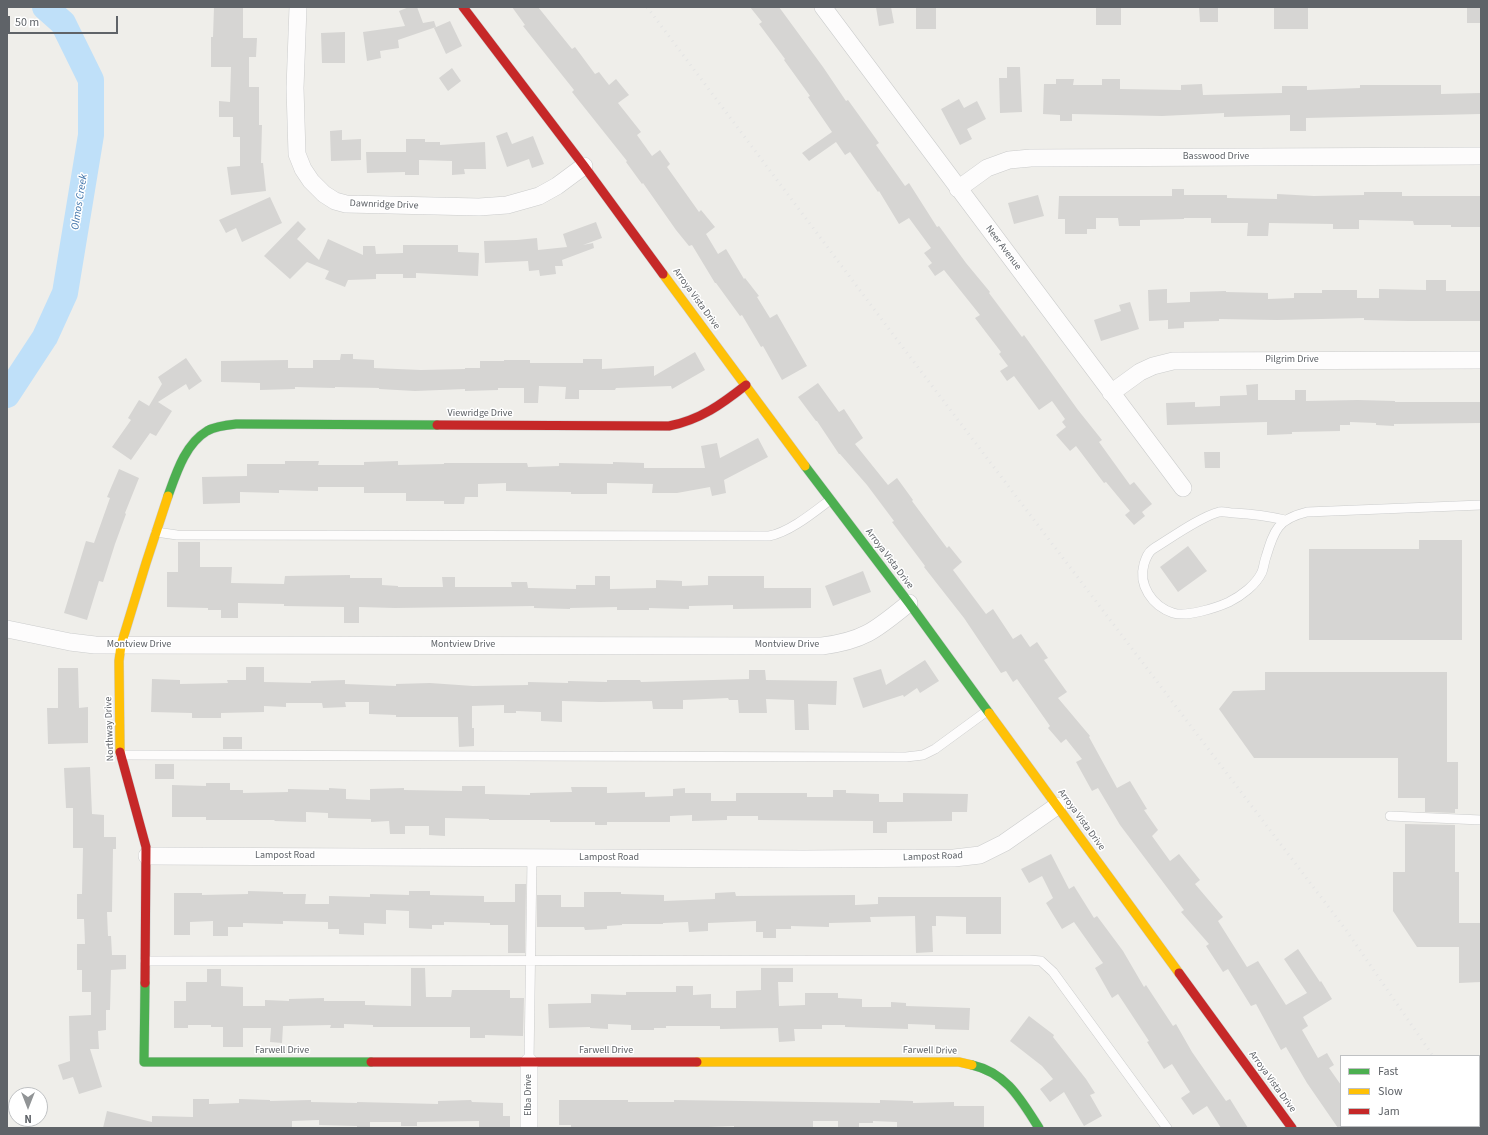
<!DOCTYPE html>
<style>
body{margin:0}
#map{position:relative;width:1488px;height:1135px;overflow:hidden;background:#efeeea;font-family:"Source Sans 3",sans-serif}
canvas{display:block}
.frame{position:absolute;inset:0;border:8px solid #5f6368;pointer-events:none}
.legend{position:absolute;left:1340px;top:1055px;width:140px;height:72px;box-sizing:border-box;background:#fff;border:1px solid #bfc1c3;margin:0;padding:5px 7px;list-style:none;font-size:12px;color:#5f6368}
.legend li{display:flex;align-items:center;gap:8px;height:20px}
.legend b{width:20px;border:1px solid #bfc1c3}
.north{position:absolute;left:8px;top:1087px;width:40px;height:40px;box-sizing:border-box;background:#fff;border:1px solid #bfc1c3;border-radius:50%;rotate:180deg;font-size:11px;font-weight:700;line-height:16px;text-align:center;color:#5f6368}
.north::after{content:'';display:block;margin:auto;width:14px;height:18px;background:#919496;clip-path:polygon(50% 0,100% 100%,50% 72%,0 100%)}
.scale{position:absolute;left:8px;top:16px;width:110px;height:18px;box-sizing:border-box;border:2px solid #5f6368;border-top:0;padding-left:5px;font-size:12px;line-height:14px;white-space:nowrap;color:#5f6368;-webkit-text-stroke:3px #fff;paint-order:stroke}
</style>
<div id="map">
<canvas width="1488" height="1135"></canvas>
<div class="frame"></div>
<ul class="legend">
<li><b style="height:5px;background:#4caf50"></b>Fast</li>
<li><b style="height:5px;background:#ffc107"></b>Slow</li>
<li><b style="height:5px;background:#c62828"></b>Jam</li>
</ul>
<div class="north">N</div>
<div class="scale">50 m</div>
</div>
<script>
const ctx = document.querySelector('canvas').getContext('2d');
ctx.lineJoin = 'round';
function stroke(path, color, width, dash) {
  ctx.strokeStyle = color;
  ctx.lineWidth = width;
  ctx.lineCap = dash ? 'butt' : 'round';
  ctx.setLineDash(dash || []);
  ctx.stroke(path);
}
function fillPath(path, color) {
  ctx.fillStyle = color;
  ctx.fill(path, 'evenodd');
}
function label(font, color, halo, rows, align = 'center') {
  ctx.font = font + ' "Source Sans 3",sans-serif';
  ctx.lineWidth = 3;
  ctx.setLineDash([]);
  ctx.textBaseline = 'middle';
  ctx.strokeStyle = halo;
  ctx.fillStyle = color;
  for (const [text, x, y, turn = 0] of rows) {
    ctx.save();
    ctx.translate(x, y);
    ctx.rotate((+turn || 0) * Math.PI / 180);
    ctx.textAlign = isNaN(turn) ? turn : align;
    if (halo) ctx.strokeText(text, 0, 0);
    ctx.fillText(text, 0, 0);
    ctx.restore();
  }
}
stroke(new Path2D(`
 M7,395L45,337L65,293L91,135V80L63,23L45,7`), '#bfe0f9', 26);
fillPath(new Path2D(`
 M214,7H243V38H257L256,57H249V87H259V125H262L261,163H263L266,191L231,195L227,167L240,166V137H233V117H219V101L230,102L231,67H211V37H213Z
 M409,7H417L423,23L434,21L436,27L398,40L399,48L380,51L381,58L367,61L363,32L405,26L399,11Z
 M512,7H538L572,49L575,47L595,74L599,72L609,85L616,79L629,95L618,103L641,132L637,135L652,156L660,150L670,164L667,167L699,212L701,210L715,227L706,234L718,254L726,249L744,279L745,278L759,296L757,297L770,318L777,314L807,366L782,380L763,346L761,347L742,315L740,316L716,283H715L692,245L689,246L676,230L643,183L642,184L626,162L627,161L572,92L574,90L523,26L525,25Z
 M750,7H779L823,67L846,101L848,100L879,143L876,145L905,186L909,183L937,227L939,226L966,263L990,292L989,293L1022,337L1024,335L1078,410L1102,440L1099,442L1130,485L1134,482L1152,504L1142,512L1145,516L1134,525L1125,515L1130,511L1106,482L1104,483L1076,446L1070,451L1056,435L1066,427L1062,422L1065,419L1052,401L1039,410L1014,376L1007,381L1000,371L1008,366L999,354L1001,352L975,318L980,315L944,270L935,276L928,266L932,263L924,253L931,248L909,218L899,224L879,191L878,192L850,152L845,155L836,142L809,161L802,153L832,132L808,97L810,96L784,60L785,59L759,24L762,22Z
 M876,7H891L894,23L879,26Z
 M916,7H936V29H916Z
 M1096,7H1121V25H1096Z
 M1199,7H1218V22H1200Z
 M1274,7H1308V29H1274Z
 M1467,7H1481V23H1467Z
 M450,21L462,46L446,54L434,28Z
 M345,32V63H322L321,33Z
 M1007,67H1020L1022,112L1000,113L999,78H1007Z
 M452,68L461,81L448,91L439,78Z
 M1056,79H1074L1073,85H1102V79H1120V89L1181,90V85L1202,84L1203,95L1282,93V86H1307V90L1360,88V85H1441V94L1481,93V108H1480V114L1306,118V131H1290V115L1224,117V113L1162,116L1072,114V121H1060V115L1043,114L1044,84H1056Z
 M959,99L964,108L977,101L986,119L967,129L972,139L960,145L941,109Z
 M342,130V140L361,139V160L331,161L330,131Z
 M507,132L512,144L533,136L544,164L532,168L529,159L507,167L496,136Z
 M406,139H425V142H440V145L485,142L486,169H464L465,174L452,175V161L419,160V175H405V172L367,173L366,152H406Z
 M1172,189H1184V195H1227V198L1277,199V194L1314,196L1364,195V192H1402V196H1481V227H1451V225H1414L1413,221L1359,220V229H1333V224L1269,223L1268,236H1247L1248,223H1211V218H1184V219L1140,220V226H1119L1118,218H1096V229H1087V234H1065V219H1058L1059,196H1172Z
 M1038,195L1044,216L1014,224L1008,203Z
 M270,197L282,223L242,242L236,228L226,233L219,220Z
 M298,221L306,229L297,239L319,260L328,239L363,255V246H375L376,254L403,253V245H458V252L479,253L478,276L416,273V278H403V274H376V279L348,280L345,287L325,279L329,271L307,262L290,279L264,256Z
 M596,222L602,238L583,245L593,243L594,248L562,260L563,266H555L556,274L540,276L539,270L529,271L528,261L485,263L484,241L517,240L537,238L538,250L567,247L563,234Z
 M1426,280H1446V291H1481V321H1408L1364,320V318L1277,320L1219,319V321L1184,322V328L1168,329V320L1149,321L1148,290L1167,289V303L1190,302V292L1226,291V292L1268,293V299L1294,298V293H1322V290H1357V298H1379V289L1426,290Z
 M1130,302L1139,329L1101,341L1094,320L1121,311L1119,305Z
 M695,352L705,370L672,389L671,386L616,388L615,390H579V399H565L566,387L539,386L538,403H524V388H498V390L465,391V389L415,391L379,389V388L335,387V388L295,387V389L260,390V383L221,382V361L288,360V368H313V360H340L341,354H353V359L374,360V368L421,370L465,369V368H480V361H504V360H530V363H583V359H602V369L654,366V376Z
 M186,358L202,381L189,390L186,384L158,402L172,411L156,436L150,433L131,460L112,447L131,420L128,418L139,400L149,406L162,384L158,377Z
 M818,383L839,412L844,409L863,438L855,444L888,485L897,478L913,500L912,501L947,548L949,546L962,562L953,570L986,614L993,609L1013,639L1021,634L1030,647L1037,642L1048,658L1044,660L1067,692L1058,698L1090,736L1089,737L1117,788L1130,781L1147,809L1144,810L1158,830L1152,836L1170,861L1179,854L1200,880L1195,884L1223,917L1218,921L1247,967L1258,961L1286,1005L1307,993L1284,959L1298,949L1320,982L1321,981L1332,999L1303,1017L1308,1026L1302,1030L1318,1058L1327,1053L1334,1065L1329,1068L1341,1085V1128H1338L1307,1083L1286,1047L1281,1050L1256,1004L1251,1006L1228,969L1223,972L1206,946L1209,944L1181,912L1184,910L1120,825L1098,788L1092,791L1076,762L1082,759L1066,739L1061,743L1048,728L1050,726L1017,679L1013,682L1006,671L1001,673L964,618L924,567L925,566L892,522L894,521L867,485L840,454H839L817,421H816L798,397Z
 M1258,384V400H1295V390H1306V401L1358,400L1395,401V402H1481V423L1394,424V426L1376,425V423L1350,422V425H1340V431L1292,432V434L1267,435V422L1167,425L1166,403L1195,402V407L1220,406V396L1247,395L1246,385Z
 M758,438L768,457L724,480L726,493L712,496L710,487L677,493H652L653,484L607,483V494H571V492L506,491V483L478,484V497H465L464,504H444V501H406V493H364V487H318V491L279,490V493L240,492V503L203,504L202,477L247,476V464H285V461H319L318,465H364V462L398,461V465L444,464V463H527L528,467L559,466V463L613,464V462L644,463V468H705L701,446L717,443L720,458Z
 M1204,452H1220V468H1205Z
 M119,469L139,478L125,513L126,514L115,544L103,582L99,581L87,620L64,613L86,541L94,543L110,498L107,497Z
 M1419,540H1462V640H1309V549H1419Z
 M178,542H200V567H232L231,583L284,584L285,576L350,575V578H382V585L398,586V587H443L442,577H455V587H512L511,582H527L528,588L576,589V585H595V576H610V589L656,588V580L682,581V586L708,585V576H764V588H811V608L733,609V605L689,606V609L649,608V610H617V607L570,608V609L534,608V606L395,608L359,607V623H344V607L284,606V604L238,603V618H221V610H208V608L167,607V572H178Z
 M1188,546L1207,571L1178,592L1160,567Z
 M863,571L871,592L833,606L825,586Z
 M925,660L939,681L920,693L917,688L904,697L903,695L863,708L853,678L881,669L886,685Z
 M246,667H264V682L311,683V681L345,680V684L396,686V684L430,683L473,686L528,685V682L568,683V681L607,682V680H640L641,682L749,679V670H765L766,680L837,681L836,705L808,704L809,730H795L794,700L766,699L767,713H739L738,700H729L728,698L683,700V709H653L652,701L601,702L562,701V722L541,721V712L516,711V713H504V705L472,706V728H474V746L459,747L458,717H396V715L369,714V702H345L346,707L323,708L322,703H286V707L264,706V712L221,713V718H192V713L151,712L152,679L180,680V684L228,683L227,680H246Z
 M58,668H78L79,708L88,707V743L48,744L47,708H58Z
 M1265,672H1447V762H1458V809H1455V813L1425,812V798H1398V758H1254L1219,709L1233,691L1265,690Z
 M223,737H242V749H223Z
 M155,764H174V779H155Z
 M90,767L92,814L104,815V837H116V849H113L112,912H107L108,936H111L112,955H126V969L111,970L110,1010H106V1030L98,1031L99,1049H90L102,1087L79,1094L73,1077L63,1080L58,1065L70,1061L69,1016L91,1015V992H82V970H77V944H85L84,919H77V894H82L83,848H73V808H66L64,768Z
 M206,783H230V790H243V793L288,792V789L329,790V788L346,789V799L370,800V789L404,788V790L462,791V786H485V794L530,795V793L572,792L571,787H607V793L645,792V797L673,796V789L685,788V793H711V801H736V793H807V797H833V790H846V793L879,794V802H903V793L968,794L967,812H952V821L887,822V833H873V821L758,820V816H727V820L692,821V815L670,816V822H607V825H595V822H550V820H489V819L445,818V836L429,835V826H405V834H390L389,821L371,822V819L328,818V813L306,812V822L275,821L274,820H206V817H172V785L206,786Z
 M1405,824L1455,825V872H1459V923H1481V982L1459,983V947H1417L1393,911V872H1405Z
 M1051,854L1069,889L1074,886L1094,918L1097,916L1123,951L1144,987L1146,985L1173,1026L1176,1024L1192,1052L1226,1101L1230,1099L1248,1128H1221L1207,1106L1193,1115L1181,1098L1190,1092L1172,1064L1164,1069L1147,1042L1149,1041L1118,994L1112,998L1095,968L1103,963L1074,922L1062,929L1046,903L1053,898L1042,876L1029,883L1021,869Z
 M515,884H526L525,953H508V925H490V923L444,922V925H432V929L409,928V911L386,910V924L364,923V935L339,934V929H328V922L283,921V924L243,923V927H228V936H213V921L190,922V935H174V893H202V895L248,894V891L283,892V894H306L305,904H329V896L370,897V894L409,895V891H430V895L484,896V902H515Z
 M584,892H621V894L664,895V901L715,899V893L735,892L736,896L855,895V905L878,904V897H1001V934H966V917L936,916V926H932L933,952L916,953L915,916L870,917L871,922L829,923V927L791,926V929H776V938H763V932H756V921L708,923V931L689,932L688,922L663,923V924H622V925L607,926V929L585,930L584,927H537V895H561V907H584Z
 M411,968H425L426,997H451L452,990H510V998H524L523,1036L485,1035V1038H470V1027H373V1025L344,1024V1028H330L331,1025L283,1026L282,1043L270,1042L271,1028H243V1047H223V1027H211V1025H188V1028H174V1001H186V982H207V969H221V986L243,987V1006H265V1000L289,1001V999L324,998V1001H365V1005L411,1006Z
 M761,968H793V982H778L779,1006L805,1005V993H838V998L862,999V1007H891V1002L906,1003V1006L970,1008L969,1030L935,1029V1025L908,1024V1029L845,1027V1025H822V1029H794L795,1041L779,1042L778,1028L720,1029V1026H666V1028H654V1030H631V1025L608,1024V1029L590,1028V1027L549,1028L548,1004L591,1003V994L626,995V992H676V986H693V995L711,994V1008H736V991L761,990Z
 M1029,1016L1054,1035L1053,1037L1086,1079L1095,1093L1090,1095L1102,1116L1084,1126L1064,1092L1050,1102L1040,1089L1053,1079L1042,1066L1010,1041Z
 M193,1099H209V1104L239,1103V1099L270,1100V1101L311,1100V1102L357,1103V1102L438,1104V1101L471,1100L472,1102L503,1103V1116H510V1128H479V1121L417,1122V1126H401V1122H370V1128H357V1126L319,1125V1120L292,1121V1128H103L107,1111L152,1122V1116L193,1117Z
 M559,1100H628V1102H674V1100L880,1103V1100L913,1101V1103L954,1102V1106H984V1128H961V1127L897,1128V1122L873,1121V1123H859V1128H838V1121H813V1128H734V1126L708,1127V1128H571V1125H559Z`), '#d6d5d3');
const lane = new Path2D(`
 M1285,520C1268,516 1252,514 1234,513C1229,513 1224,511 1219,512C1200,517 1171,538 1153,549C1148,552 1146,558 1144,564C1138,585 1152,606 1173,613C1187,617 1216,608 1229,602C1241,596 1256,585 1262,572C1264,567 1264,562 1266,557C1274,530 1278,519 1307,512L1481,505
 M156,532L177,535L769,536C790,532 814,512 830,500
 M120,755L906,757L923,755L935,749L987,711
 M1390,816L1481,820
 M145,961L1029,960L1041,961L1053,972L1167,1128
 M529,1062L532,858`);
const street = new Path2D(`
 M298,7L295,88L297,154L303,169L311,181L324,194L335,201L346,204L479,207L507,205L539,196L557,186L584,166
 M823,7L1183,488
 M958,189L987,168L1009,160L1031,158L1481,156
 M1111,393L1140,372L1153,366L1173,361L1481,360
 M7,629L70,642L95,645L822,646C864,641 877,629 909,603
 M147,856L804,859L954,858L980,855L1004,843L1057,806
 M529,1062V1128`);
const fast = new Path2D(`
 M805,466L909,603L989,713
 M168,496C176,474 185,444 207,431C216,426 227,425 237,424L437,425
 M145,983L144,1062H371
 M972,1065C1007,1073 1021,1100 1039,1128`);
const slow = new Path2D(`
 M663,274L805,466
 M989,713L1179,973
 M120,752L119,661L121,645L146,563L168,496
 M697,1062H959L972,1065`);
const jam = new Path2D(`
 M463,7L584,166L663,274
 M437,425L669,426C700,420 722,404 746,385
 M120,752L146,847L145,983
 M1179,973L1292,1128
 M371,1062H697`);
stroke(lane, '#cbcccc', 10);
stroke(street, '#cbcccc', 18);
stroke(fast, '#cacacb', 10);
stroke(slow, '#cacacb', 10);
stroke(jam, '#cacacb', 10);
stroke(lane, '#fdfcfc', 9);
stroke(street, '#fdfcfc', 17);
stroke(fast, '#4caf50', 9);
stroke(slow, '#ffc107', 9);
stroke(jam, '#c62828', 9);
stroke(new Path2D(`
 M647,7L904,349L1346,930L1433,1056
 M1479,1122L1481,1125`), '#e4e4e4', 3, [1, 5]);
label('10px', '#5f6368', '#fff', [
 ["Basswood Drive",1216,157],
 ["Dawnridge Drive",384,205,2],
 ["Neer Avenue",1003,248,53],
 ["Arroya Vista Drive",696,299,54],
 ["Pilgrim Drive",1292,360],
 ["Viewridge Drive",480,414],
 ["Arroya Vista Drive",889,559,53],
 ["Montview Drive",139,645],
 ["Montview Drive",463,645],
 ["Montview Drive",787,645],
 ["Northway Drive",110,729,-92],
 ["Arroya Vista Drive",1081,820,54],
 ["Lampost Road",285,856],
 ["Lampost Road",933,857,-2],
 ["Lampost Road",609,858],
 ["Farwell Drive",282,1051],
 ["Farwell Drive",606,1051],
 ["Farwell Drive",930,1051,1],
 ["Arroya Vista Drive",1272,1082,54],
 ["Elba Drive",529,1095,-90]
]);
label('italic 11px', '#4174aa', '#fff', [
 ["Olmos Creek",80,202,-81]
]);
</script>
